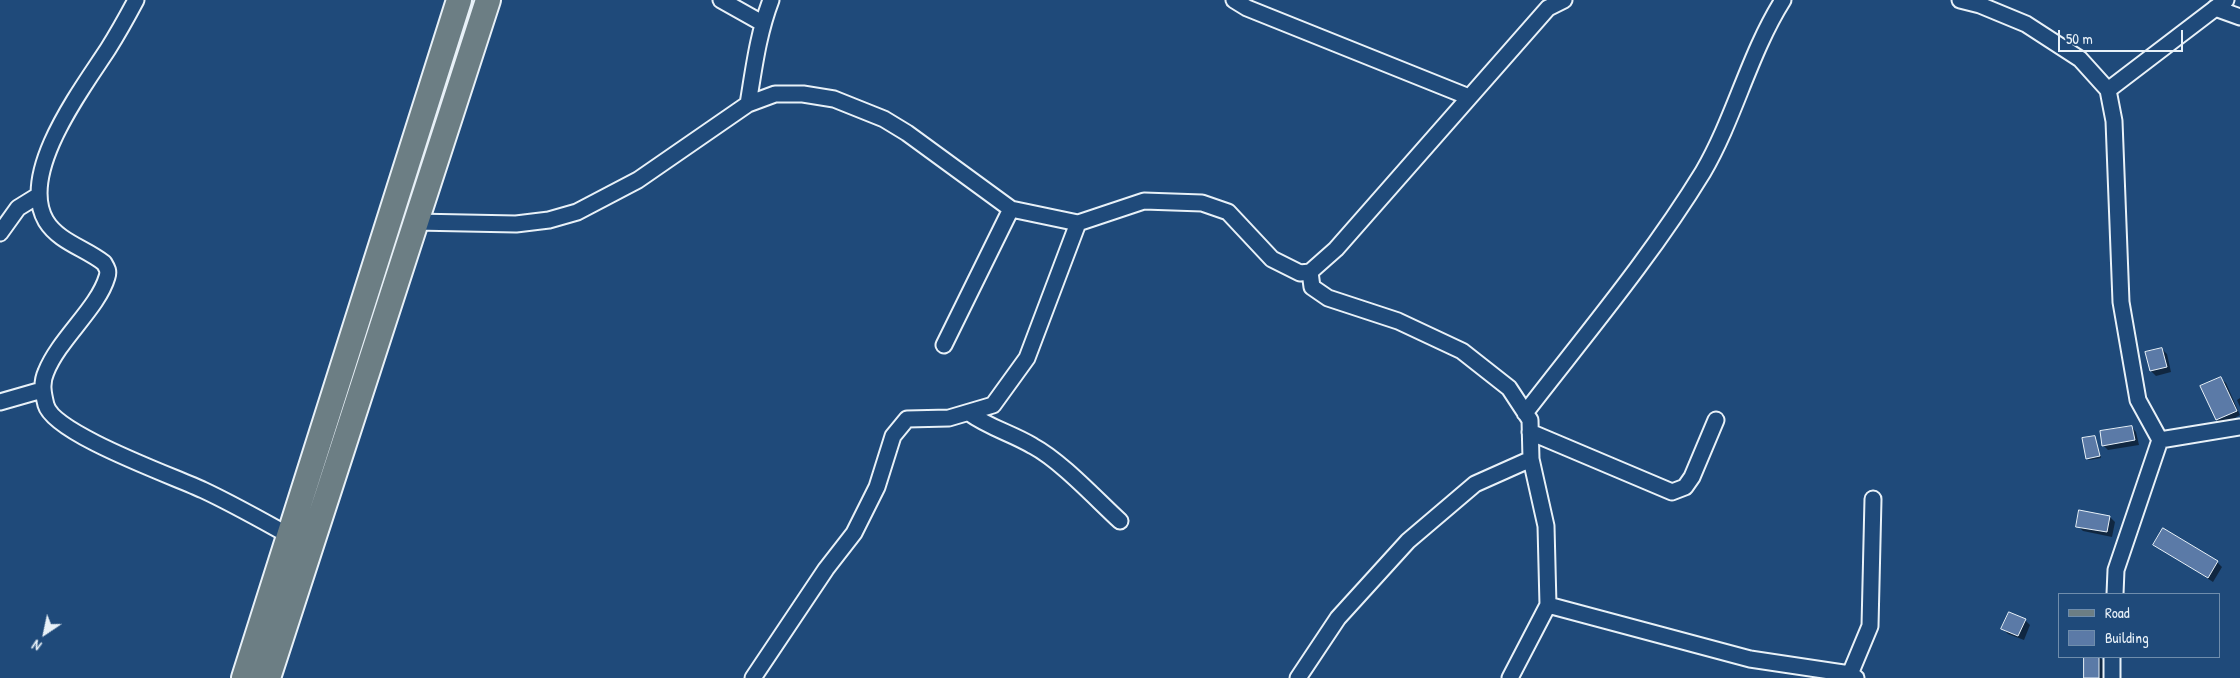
<!DOCTYPE html>
<style>
body{margin:0}
#map{position:relative;width:2240px;height:678px;overflow:hidden;background:#1f4a7a;font-family:"Patrick Hand",sans-serif}
canvas{display:block}
.legend{position:absolute;left:2058px;top:593px;width:162px;height:65px;box-sizing:border-box;background:#1f4a7a;border:1px solid #6f8dac;margin:0;padding:6px 9px;list-style:none;font-size:15px;color:#e8f1f8}
.legend li{display:flex;align-items:center;gap:10px;height:25px}
.legend b{width:25px;border:1px solid #6f8dac}
.north{position:absolute;left:20px;top:608px;width:50px;height:50px;-webkit-text-stroke:4px #1f4a7a;paint-order:stroke;rotate:214deg;font-size:14px;font-weight:700;line-height:20px;text-align:center;color:#e8f1f8}
.north::after{content:'';display:block;margin:auto;width:18px;height:22px;background:#e8f1f8;clip-path:polygon(50% 0,100% 100%,50% 72%,0 100%)}
.scale{position:absolute;left:2058px;top:30px;width:125px;height:22px;box-sizing:border-box;border:2px solid #e8f1f8;border-top:0;padding-left:6px;font-size:15px;line-height:18px;white-space:nowrap;color:#e8f1f8;-webkit-text-stroke:4px #1f4a7a;paint-order:stroke}
</style>
<div id="map">
<canvas width="2240" height="678"></canvas>
<ul class="legend">
<li><b style="height:6px;background:#6c7e84"></b>Road</li>
<li><b style="height:14px;background:#5b7aa7"></b>Building</li>
</ul>
<div class="north">N</div>
<div class="scale">50 m</div>
</div>
<script>
const ctx = document.querySelector('canvas').getContext('2d');
ctx.lineJoin = 'round';
function fillPath(path, color) {
  ctx.fillStyle = color;
  ctx.fill(path, 'evenodd');
}
function stroke(path, color, width, dash) {
  ctx.strokeStyle = color;
  ctx.lineWidth = width;
  ctx.lineCap = dash ? 'butt' : 'round';
  ctx.setLineDash(dash || []);
  ctx.stroke(path);
}
fillPath(new Path2D(`
 M2162,349L2167,354L2171,372L2156,376L2151,371Z
 M2221,379L2226,383L2240,415L2222,425L2217,420L2202,387Z
 M2240,398V407L2237,400Z
 M2132,427L2136,432L2139,445L2108,450L2103,445Z
 M2095,437L2101,458L2089,460L2087,458Z
 M2110,517L2115,522L2112,537L2083,531L2078,526Z
 M2155,544L2217,562L2222,567L2213,582Z
 M2025,620L2030,625L2024,640L2008,634L2003,629Z
 M2085,657H2099L2104,661V678H2085Z`), '#0007');
const building = new Path2D(`
 M2162,348L2167,367L2150,371L2145,352Z
 M2221,377L2237,411L2216,420L2200,386Z
 M2132,426L2135,440L2102,446L2100,431Z
 M2095,436L2100,456L2086,459L2082,438Z
 M2079,510L2110,516L2107,532L2076,527Z
 M2163,528L2218,561L2208,578L2153,545Z
 M2009,612L2026,619L2018,636L2001,629Z
 M2084,657H2099V678H2084Z`);
fillPath(building, '#5b7aa7');
stroke(building, '#e8f1f8', 1);
const minor = new Path2D(`
 M136,0C127,17 118,33 108,49C82,89 18,173 46,221C59,242 85,248 104,263C107,268 109,271 107,277C98,308 59,339 46,372C41,383 43,393 46,405C54,434 173,476 203,490C233,504 261,520 290,536
 M721,0L762,23
 M1234,0L1247,8L1469,97
 M1960,0L1980,5L2026,24L2080,59L2108,90L2114,121L2121,302L2138,400L2160,440L2116,570L2115,594
 M2215,8L2240,17
 M2108,90L2226,0
 M748,104C754,68 758,34 771,0
 M415,222L516,224L549,220L577,212L638,180L748,104L775,94H803L834,99L884,119L907,133L1011,209L1078,223L1144,201L1202,203L1228,212L1272,259L1300,273L1310,272L1336,249L1548,8L1564,0
 M0,233L18,208L39,195
 M1310,272L1312,287L1328,298L1398,321L1462,351L1509,388L1530,420L1531,459L1546,526L1548,605L1510,678
 M944,345L1011,209
 M0,402L42,390
 M969,413C990,428 1011,433 1033,446C1061,461 1096,499 1120,521
 M1525,413C1586,334 1651,257 1703,172C1735,117 1749,54 1783,0
 M1530,432L1672,492L1685,487L1692,477L1716,420
 M2160,440L2240,427
 M1548,605L1750,659L1850,674L1856,678
 M1850,674L1870,626L1873,499
 M753,678L826,569L854,533L877,487L893,436L907,419L949,418L993,405L1027,358L1078,223
 M1298,678L1338,618L1408,541L1475,484L1531,459
 M2112,678V657`);
const primary = new Path2D(`
 M244,678L459,0
 M268,678L488,0`);
stroke(minor, '#e8f1f8', 19);
stroke(primary, '#e8f1f8', 28);
stroke(minor, '#1f4a7a', 15);
stroke(primary, '#6c7e84', 24);
</script>
